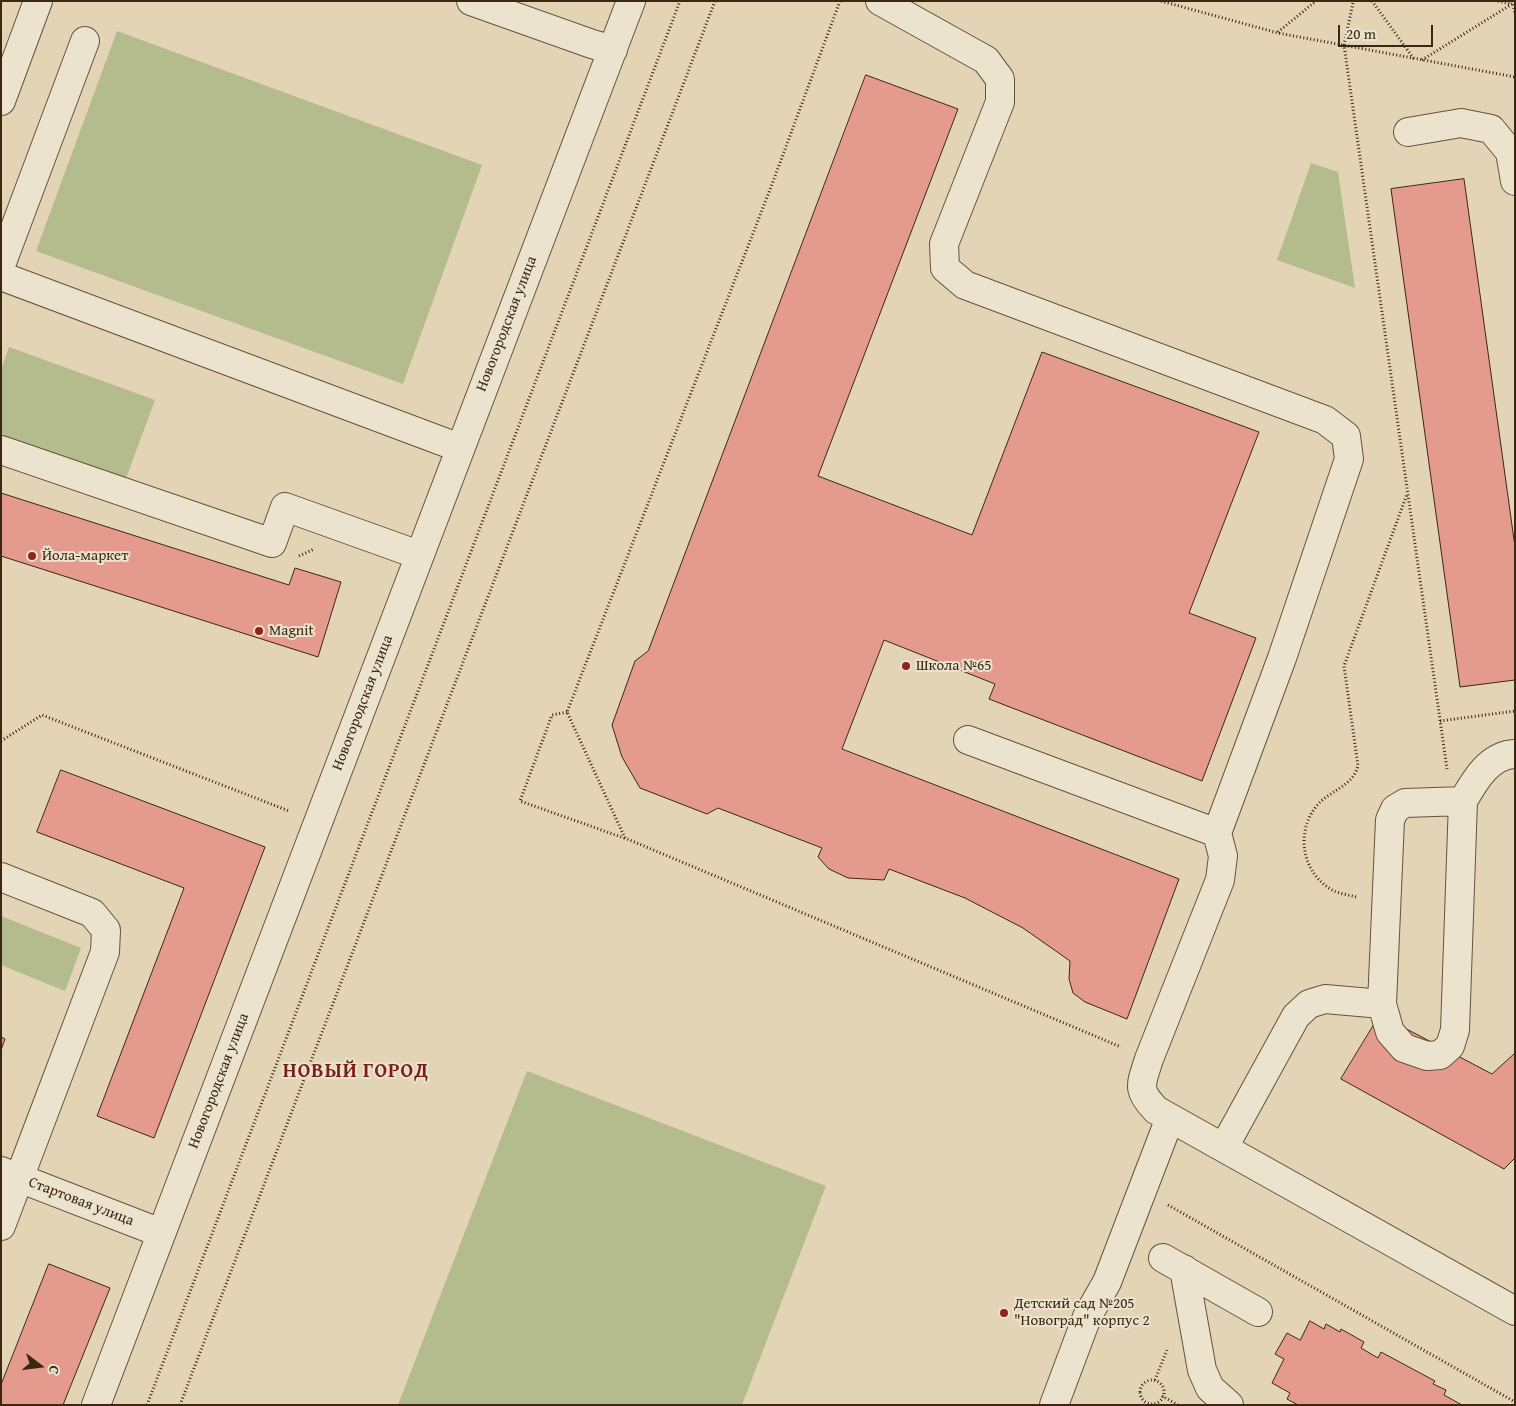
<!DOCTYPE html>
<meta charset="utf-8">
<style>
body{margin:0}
#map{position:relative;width:1516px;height:1406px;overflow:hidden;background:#e2d4b5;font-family:"Gentium Book Plus",serif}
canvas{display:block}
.frame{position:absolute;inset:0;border:2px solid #3c2810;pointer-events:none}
.north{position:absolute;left:15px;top:1341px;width:50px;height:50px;-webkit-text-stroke:4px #ece3cf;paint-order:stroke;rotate:105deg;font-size:14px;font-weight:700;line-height:20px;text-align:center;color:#3c2810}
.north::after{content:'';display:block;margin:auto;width:18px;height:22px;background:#3c2810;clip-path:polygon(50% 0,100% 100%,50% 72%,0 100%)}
.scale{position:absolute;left:1338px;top:25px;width:95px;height:22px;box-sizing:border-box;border:2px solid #3c2810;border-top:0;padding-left:6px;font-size:15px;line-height:18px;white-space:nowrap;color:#3c2810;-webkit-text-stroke:4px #ece3cf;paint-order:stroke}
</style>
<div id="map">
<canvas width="1516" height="1406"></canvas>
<div class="frame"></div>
<div class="north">С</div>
<div class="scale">20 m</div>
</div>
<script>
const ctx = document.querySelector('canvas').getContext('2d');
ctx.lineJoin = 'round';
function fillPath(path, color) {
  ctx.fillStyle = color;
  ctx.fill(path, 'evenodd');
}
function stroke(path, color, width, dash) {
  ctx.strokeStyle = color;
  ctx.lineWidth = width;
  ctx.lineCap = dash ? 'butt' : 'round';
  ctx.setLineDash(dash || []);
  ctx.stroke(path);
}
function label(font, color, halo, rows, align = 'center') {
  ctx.font = font + ' "Gentium Book Plus",serif';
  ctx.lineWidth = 4;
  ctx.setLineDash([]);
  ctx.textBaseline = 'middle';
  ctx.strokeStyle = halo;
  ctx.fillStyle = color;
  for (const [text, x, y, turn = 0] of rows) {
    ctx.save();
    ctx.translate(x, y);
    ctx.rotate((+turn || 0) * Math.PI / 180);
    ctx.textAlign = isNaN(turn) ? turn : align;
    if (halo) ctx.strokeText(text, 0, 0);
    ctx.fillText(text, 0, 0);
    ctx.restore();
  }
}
fillPath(new Path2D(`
 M117,31L482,165L403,384L36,251Z
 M1311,163L1338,172L1355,288L1277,260Z
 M9,347L155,400L125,481L1,439V369Z
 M1,916L81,948L65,991L1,965Z
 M527,1071L826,1186L742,1405H398Z`), '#b4bc8d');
const building = new Path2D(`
 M866,75L958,109L818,476L972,535L1042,352L1259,432L1189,613L1256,638L1202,781L989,699L995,684L884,640L842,749L1179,879L1127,1019L1085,1002L1073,993L1069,979L1070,961L1023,928L965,898L889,869L884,880L848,878L829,869L818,857L822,848L718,808L707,814L640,788L622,757L612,725L635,661L648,651Z
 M1464,179L1515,547V680L1460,687L1391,189Z
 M1,493L289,585L295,568L341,582L318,657L1,556Z
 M61,770L265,847L154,1138L97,1116L184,888L37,832Z
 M1380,1015L1492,1074L1515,1053V1158L1504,1169L1341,1079Z
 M1,1037L5,1039L1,1050Z
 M49,1264L110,1288L63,1405H1V1385Z
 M1310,1321L1324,1329L1326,1324L1340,1332L1341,1329L1364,1342L1361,1348L1378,1358L1381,1352L1435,1381L1433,1384L1446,1390L1444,1395L1462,1405H1298L1287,1399L1290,1393L1272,1383L1284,1359L1275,1354L1287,1333L1300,1340Z`);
fillPath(building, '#e49b8e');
stroke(building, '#3c2810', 1);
const minor = new Path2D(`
 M471,1L592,44L613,50
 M880,1L986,60L1000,79V102L944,244L945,268L965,285L1325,420L1346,436L1349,459L1282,658L1217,833L1223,856L1220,880L1149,1059C1141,1085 1136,1089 1156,1110L1515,1311
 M1,101L38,1
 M1408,132L1461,123L1491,129L1510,152L1515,181
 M1,265L85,41
 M1,276L460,448
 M1,450L272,543L285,507L419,555
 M968,740L1217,833
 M1,877L92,913L106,930L105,952L1,1226
 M1382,1004L1390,820L1395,809L1405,803L1463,801
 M1224,1147L1296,1016L1309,1004L1325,999L1382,1004L1390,1032L1404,1048L1427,1056L1440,1055L1450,1046L1455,1030L1463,801C1475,780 1489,755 1515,754
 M1,1171L161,1233
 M1163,1258L1258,1312
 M1184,1269L1202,1370L1210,1388L1229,1405
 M96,1405L631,1
 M1054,1405L1087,1317L1107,1282L1170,1118`);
stroke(minor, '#665339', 30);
stroke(new Path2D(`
 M840,1L771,187L567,712L625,838L1121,1047
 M1161,1L1278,33L1515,77
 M1372,1L1414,59
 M1498,1L1512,4
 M1512,1L1515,13
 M1353,3L1344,45L1447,769
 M1278,32L1316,1
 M1422,60L1512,4
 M299,556L314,549
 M567,712L552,715L520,801L624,838
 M1440,721L1515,711
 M1,741L42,715L289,811
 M1356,897C1349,895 1341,894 1334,891C1303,875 1295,835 1315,808C1328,790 1352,788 1358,766L1344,666L1407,494
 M1168,1205L1515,1402
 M1155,1380L1167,1350
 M1140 1392a12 12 0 1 1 24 0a12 12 0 1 1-24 0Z
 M1162,1396L1178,1405
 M147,1405L680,1
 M180,1405L715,1`), '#3c2810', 3, [1, 2.5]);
stroke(minor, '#ece3cf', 28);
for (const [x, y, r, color] of [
 [32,556,5,"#8f2418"],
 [259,631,5,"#8f2418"],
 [906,666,5,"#8f2418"],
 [1004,1313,5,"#8f2418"]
]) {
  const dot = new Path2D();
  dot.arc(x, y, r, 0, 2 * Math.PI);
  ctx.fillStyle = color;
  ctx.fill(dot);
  stroke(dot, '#ece3cf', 2);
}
label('15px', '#3c2810', '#ece3cf', [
 ["Новогородская улица",507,324,-69],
 ["Новогородская улица",363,703,-69],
 ["Новогородская улица",219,1081,-69],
 ["Стартовая улица",81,1202,21]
]);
label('15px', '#3c2810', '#ece3cf', [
 ["Йола-маркет",42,556],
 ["Magnit",269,631],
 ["Школа №65",916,666],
 ["Детский сад №205",1014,1304],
 ["\"Новоград\" корпус 2",1014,1321]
], 'left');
ctx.letterSpacing = '1px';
label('bold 20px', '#7a1f14', '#ece3cf', [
 ["НОВЫЙ ГОРОД",356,1072]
]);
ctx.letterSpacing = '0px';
</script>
